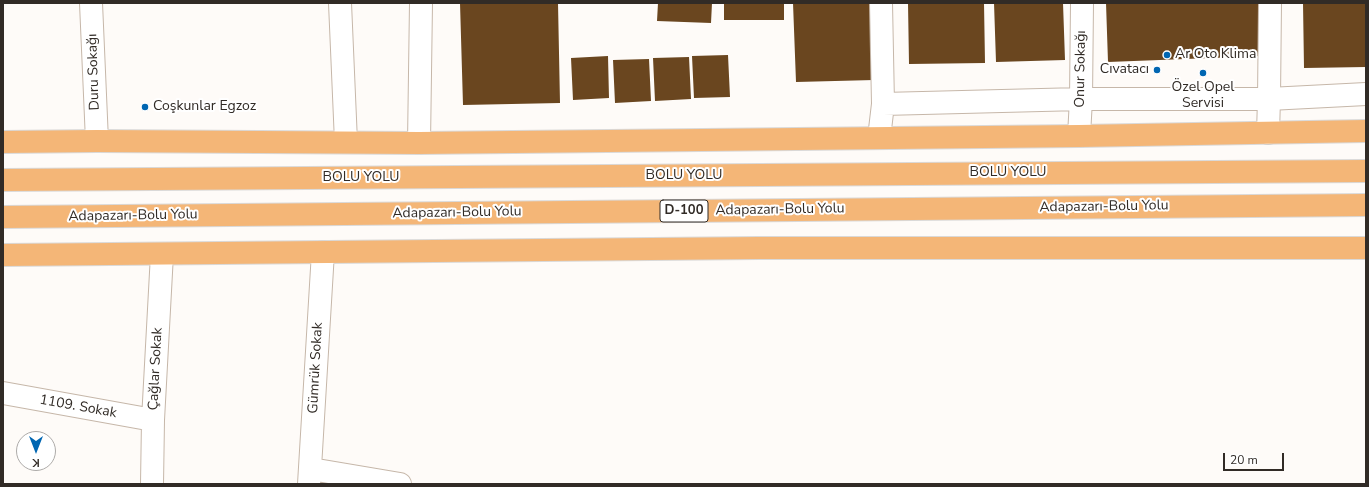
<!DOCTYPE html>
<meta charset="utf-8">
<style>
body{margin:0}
#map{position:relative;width:1369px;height:487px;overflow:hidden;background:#fefbf8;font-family:"Nunito Sans",sans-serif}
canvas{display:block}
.frame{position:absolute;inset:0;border:4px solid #312b26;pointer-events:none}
.north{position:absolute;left:16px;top:431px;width:40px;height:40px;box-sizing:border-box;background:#fff;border:1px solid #adaaa8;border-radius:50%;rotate:180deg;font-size:11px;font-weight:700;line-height:16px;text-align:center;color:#312b26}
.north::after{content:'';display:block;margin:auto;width:14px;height:18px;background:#0066b2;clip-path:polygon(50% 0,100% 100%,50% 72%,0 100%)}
.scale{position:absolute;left:1223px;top:453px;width:61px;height:18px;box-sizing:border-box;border:2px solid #312b26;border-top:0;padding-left:5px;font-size:12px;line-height:14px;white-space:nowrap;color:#312b26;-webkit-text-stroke:3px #fff;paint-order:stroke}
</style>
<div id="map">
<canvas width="1369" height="487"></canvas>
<div class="frame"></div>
<div class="north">K</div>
<div class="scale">20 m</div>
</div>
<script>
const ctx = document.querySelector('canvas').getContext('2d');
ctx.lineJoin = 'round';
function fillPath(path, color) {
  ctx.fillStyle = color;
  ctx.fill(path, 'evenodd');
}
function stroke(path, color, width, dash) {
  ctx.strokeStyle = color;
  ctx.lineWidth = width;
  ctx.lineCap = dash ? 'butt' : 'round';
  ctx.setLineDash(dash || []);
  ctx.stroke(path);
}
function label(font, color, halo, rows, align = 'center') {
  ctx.font = font + ' "Nunito Sans",sans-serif';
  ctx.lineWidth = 4;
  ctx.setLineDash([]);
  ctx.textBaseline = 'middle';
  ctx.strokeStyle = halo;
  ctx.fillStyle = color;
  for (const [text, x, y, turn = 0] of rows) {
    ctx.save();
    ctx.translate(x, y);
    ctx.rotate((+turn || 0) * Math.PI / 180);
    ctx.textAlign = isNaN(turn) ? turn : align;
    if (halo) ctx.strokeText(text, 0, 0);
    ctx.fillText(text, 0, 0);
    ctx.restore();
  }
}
fillPath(new Path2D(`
 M460,3H558L560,103L463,105Z
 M658,3H712L711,23L657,21Z
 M724,3H784V20H724Z
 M793,3H872L874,80L796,82Z
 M908,3H984L985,63L909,64Z
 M994,3H1063L1065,60L996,62Z
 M1106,3H1261L1263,56L1108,62Z
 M1303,3H1366V67L1304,68Z
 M728,55L730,97L694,98L692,56Z
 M608,56L609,98L573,100L571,58Z
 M689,57L691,99L655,101L653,58Z
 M649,59L651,101L615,103L613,60Z`), '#6a461f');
const minor = new Path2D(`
 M91,3L97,141
 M340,3L346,142
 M883,104L1081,99H1269L1366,94
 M1268,133L1269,99L1270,3
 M1079,136L1081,99L1082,3
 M879,138L883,104L881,3
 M419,143L421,3
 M3,393L153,420
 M311,469L400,484
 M152,484L153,420L162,254
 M309,484L323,252`);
const highway = new Path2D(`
 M3,142L97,141L419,143L1079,136L1366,131
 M3,180L1366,171
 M3,217L1366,205
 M3,255L759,248H1366`);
stroke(minor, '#c6b7a9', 24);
stroke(highway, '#dad9d8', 24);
stroke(minor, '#fff', 22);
stroke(highway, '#f4b677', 22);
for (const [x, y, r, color] of [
 [1167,55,4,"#0066b2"],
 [1157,70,4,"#0066b2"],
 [1203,73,4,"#0066b2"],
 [145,107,4,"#0066b2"]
]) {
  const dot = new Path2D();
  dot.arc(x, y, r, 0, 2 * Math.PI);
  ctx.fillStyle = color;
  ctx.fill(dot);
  stroke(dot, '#fff', 1.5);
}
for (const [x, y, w] of [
 [684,211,48]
]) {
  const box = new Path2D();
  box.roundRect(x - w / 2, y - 11, w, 22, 3);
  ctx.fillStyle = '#fff';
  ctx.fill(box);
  stroke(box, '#312b26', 1);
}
label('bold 13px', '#312b26', null, [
 ["D-100",684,211]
]);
label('14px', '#312b26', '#fff', [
 ["Ar Oto Klima",1175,55],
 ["Cıvatacı",1149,70,"right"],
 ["Özel Opel",1203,88,"center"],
 ["Servisi",1203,104,"center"],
 ["Coşkunlar Egzoz",153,107]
], 'left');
label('14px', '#312b26', '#fff', [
 ["Onur Sokağı",1081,69,-89],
 ["Duru Sokağı",94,72,-92],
 ["BOLU YOLU",1008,173],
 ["BOLU YOLU",684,176],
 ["BOLU YOLU",361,178],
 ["Adapazarı-Bolu Yolu",1104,207,-1],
 ["Adapazarı-Bolu Yolu",780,210,-1],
 ["Adapazarı-Bolu Yolu",457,213,-1],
 ["Adapazarı-Bolu Yolu",133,216,-1],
 ["Gümrük Sokak",316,368,-87],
 ["Çağlar Sokak",156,369,-87],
 ["1109. Sokak",78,407,10]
]);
</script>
